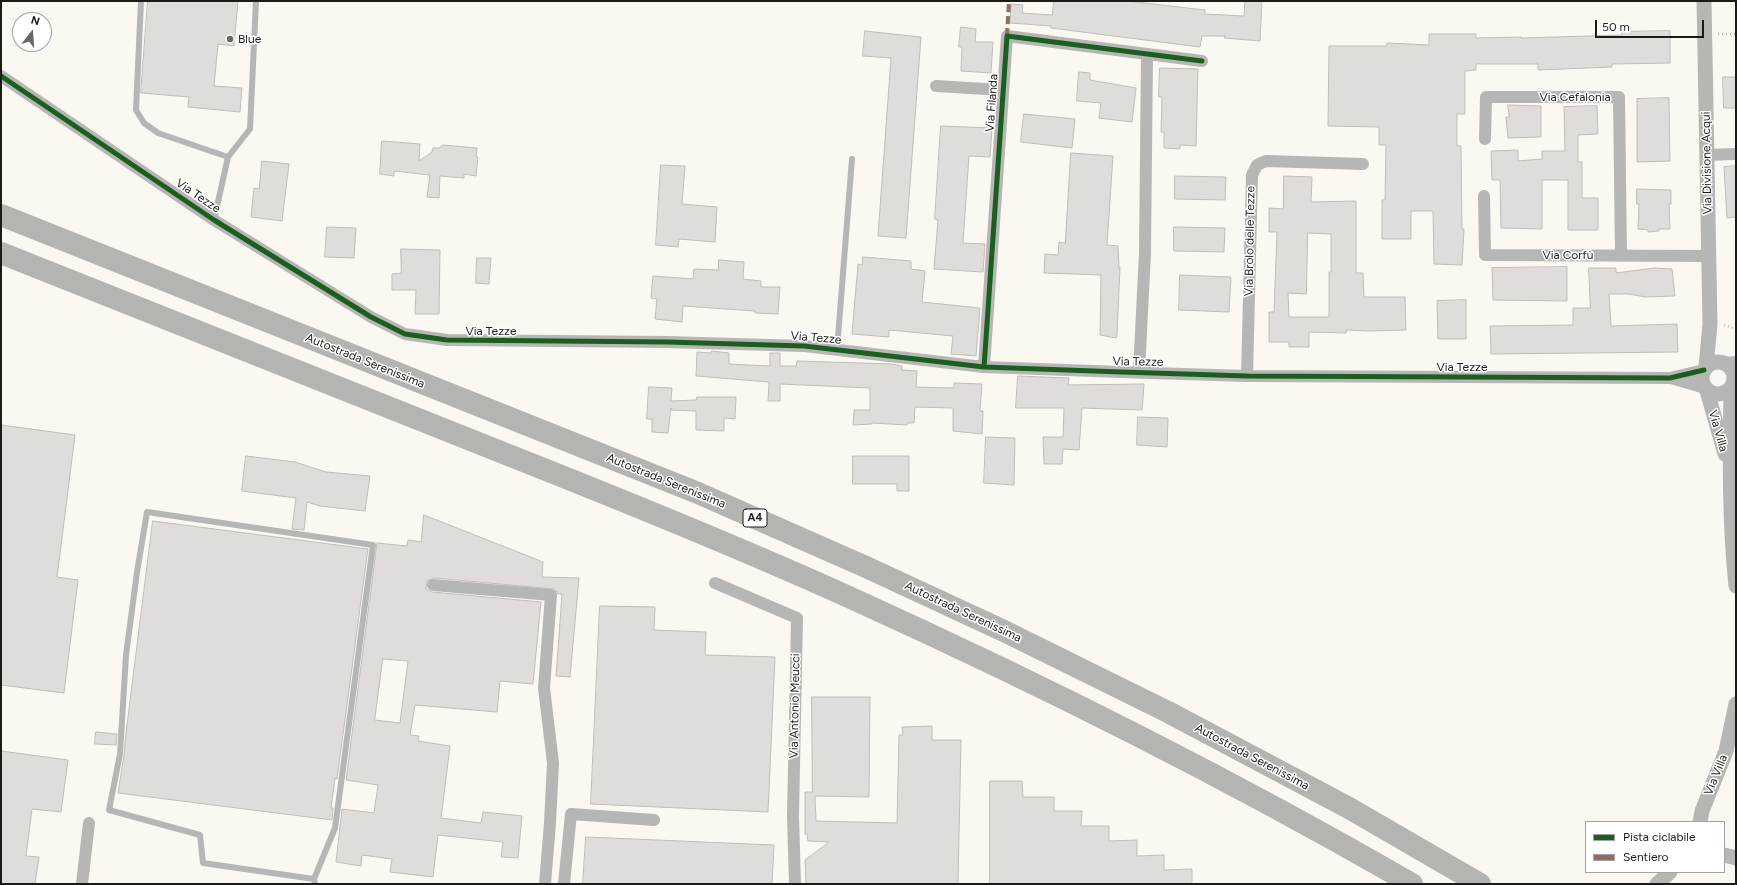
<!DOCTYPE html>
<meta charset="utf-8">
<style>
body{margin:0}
#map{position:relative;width:1737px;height:885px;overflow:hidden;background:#fbf8f2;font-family:Figtree,sans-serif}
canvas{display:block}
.frame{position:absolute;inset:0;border:2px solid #1c1a16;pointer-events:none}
.legend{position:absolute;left:1585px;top:821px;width:140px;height:52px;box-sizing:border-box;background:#fff;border:1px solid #a4a3a2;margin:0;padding:5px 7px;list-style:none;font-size:12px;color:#1c1a16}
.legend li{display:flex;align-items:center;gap:8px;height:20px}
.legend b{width:20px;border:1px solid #a4a3a2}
.north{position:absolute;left:12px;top:12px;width:40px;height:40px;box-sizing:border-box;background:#fff;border:1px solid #a4a3a2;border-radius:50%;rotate:17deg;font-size:11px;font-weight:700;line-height:16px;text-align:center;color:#1c1a16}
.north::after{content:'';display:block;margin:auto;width:14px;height:18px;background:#6a6863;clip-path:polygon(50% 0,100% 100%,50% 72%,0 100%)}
.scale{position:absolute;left:1595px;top:20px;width:109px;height:18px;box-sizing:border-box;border:2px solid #1c1a16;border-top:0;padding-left:5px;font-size:12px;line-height:14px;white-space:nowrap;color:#1c1a16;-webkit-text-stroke:3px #fff;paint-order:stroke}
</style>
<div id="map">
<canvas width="1737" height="885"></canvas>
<div class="frame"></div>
<ul class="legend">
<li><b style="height:5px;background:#1b5e20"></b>Pista ciclabile</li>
<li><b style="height:5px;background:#8d6e63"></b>Sentiero</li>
</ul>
<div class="north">N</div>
<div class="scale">50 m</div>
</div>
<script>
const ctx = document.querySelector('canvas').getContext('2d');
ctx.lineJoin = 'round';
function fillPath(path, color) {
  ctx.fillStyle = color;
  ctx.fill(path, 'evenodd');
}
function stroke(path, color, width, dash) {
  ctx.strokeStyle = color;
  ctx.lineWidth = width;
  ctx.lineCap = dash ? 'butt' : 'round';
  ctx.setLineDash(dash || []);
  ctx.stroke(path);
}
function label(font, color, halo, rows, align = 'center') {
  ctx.font = font + ' Figtree,sans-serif';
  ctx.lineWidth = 3;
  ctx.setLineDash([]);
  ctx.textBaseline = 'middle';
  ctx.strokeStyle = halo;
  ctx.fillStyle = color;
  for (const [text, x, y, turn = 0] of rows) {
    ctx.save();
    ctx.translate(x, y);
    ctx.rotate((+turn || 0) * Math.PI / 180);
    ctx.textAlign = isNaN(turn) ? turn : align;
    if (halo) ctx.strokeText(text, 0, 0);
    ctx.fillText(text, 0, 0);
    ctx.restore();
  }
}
const building = new Path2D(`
 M148,1H238L234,46L218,44L214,86L242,88L240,112L188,107L189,97L141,93Z
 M1054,1H1128L1205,10V14L1244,16L1245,1H1262L1260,41L1224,38L1225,36H1202L1200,47L1051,28V26L1010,23L1011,4L1023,5L1022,13L1052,15Z
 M961,27L976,29L975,42H993L991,73L961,71L962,47H959Z
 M865,31L921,37L906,238L878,236L891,58L863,56Z
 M1670,31V63L1612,64V67L1538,70V64H1476V70L1465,71V114H1457V146H1461L1462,229H1464L1462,265L1434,264L1433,211H1411V239H1382V200H1385L1386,145H1379V127L1328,126L1329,46H1387V43L1429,45V34H1476V38L1521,37V38L1622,35V32Z
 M1160,68L1198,69L1196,146L1180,145V149L1164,148V132H1161L1162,97H1159Z
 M1079,72L1090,73V80L1136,88L1132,122L1099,118L1101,103L1077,101Z
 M1723,77H1736V108H1724Z
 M1669,98L1670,161L1637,162V99Z
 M1508,105L1541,106V137L1508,138L1506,117H1509Z
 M1597,106L1598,134L1578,135V162H1582V198H1598V230H1568V180H1542V229L1501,228L1500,180H1492L1491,151L1518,150V161L1542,159V151H1565L1564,107Z
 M1024,114L1075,119L1072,148L1021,142Z
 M941,126L992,128L990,157L969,156L963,243L985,244L983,272L934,269L938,220L935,219Z
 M382,141L420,144L419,161L432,152L433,148H439L443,145L477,148L476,157H478L476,176L464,174V178L440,176L439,198L427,197L430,175L394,171V176L380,174Z
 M1071,153L1113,156L1107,245L1118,246L1119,268L1120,267L1117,336L1116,338L1100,335L1101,275L1044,273L1045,254L1058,255L1059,242L1065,243Z
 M262,161L289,164L282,221L251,217L254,188L259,189Z
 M661,165L685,166L682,204L717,207L715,242L679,239L678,247L656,245Z
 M1736,166V217L1727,218L1724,167Z
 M1175,176L1226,177L1225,200L1175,199Z
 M1284,176L1312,177L1311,202L1356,201V273H1363L1364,297H1405L1406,330L1369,331L1346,330V333L1309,332V347H1289V342H1269V312H1274L1277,232H1269V208L1283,209ZM1308,233L1331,234V272H1329V317H1289L1288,293L1306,294Z
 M1637,189L1671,190V204H1669L1670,229H1659V231L1648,232V230L1638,229L1639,204H1637Z
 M327,227L356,228L354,258L325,257Z
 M1174,227L1225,228L1224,252L1174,251Z
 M401,249L440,250L439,314H415L416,290H392V274L401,273Z
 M863,257L911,261V269L925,271L922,302L980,308L976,356L951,354L953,336L889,330V337L852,334L858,264L862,265Z
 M477,258H491L489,284L476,283Z
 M719,260L744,262L743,279L761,281V287H780L778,314L755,313V311L683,306L682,322L655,319L657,299L651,298L653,276L693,279L694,269L718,270Z
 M1567,267V301L1493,300L1492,268Z
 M1589,268H1616V273L1654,268L1672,269L1675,296L1646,297L1628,294H1609L1611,326L1677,324L1678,352L1491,354L1490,326L1573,325V308H1590Z
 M1180,275L1231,277L1229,312L1179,310Z
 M1466,300V339H1438L1437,301Z
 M712,351L729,353V364L770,366V353H780V366H796L797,361L892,364L902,366V370L917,371L916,387L954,388V383L982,384L980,411H983L982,434L953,431V408L915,407L914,423H907V425L872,423V424L853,425L854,410H870V388L780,384V401H768L769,382L696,376L697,352L711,353Z
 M1018,376L1069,378L1068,385L1144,384L1142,410L1082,408L1079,450L1063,449L1062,464H1044L1043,437H1063L1064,408H1016Z
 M649,387L672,388L671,401L696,400L697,397H736L735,419L724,418V431L696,430V411L671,410V408L668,433L652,432V419H647Z
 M1138,417L1168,418L1167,447L1137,445Z
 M1,425L75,435L57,577L78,580L64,693L1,685Z
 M986,437L1015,438L1014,485L984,483Z
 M246,456L295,462L326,472L370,476L365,511L320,506L307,502L304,530L292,529L296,498L242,491Z
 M853,456H909V491H897V484H853Z
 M424,515L543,562L542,577L579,578L570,677L556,676L562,594H558L555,589L434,578L427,581L426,589L432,592L541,602L533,684L500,681L497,712L415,705L410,735L419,736L418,741L450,746L441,818L481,823L483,812L522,816L518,858L501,857L503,842L438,835L433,877L390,872L392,859L362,855L361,866L336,862L342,809L374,813L378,785L346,780L377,543L407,546L408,540L421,542ZM383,659L408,661L400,723L375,720Z
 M153,521L368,549L337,779L335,778L331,808H333L332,820L118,793L124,755L126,733Z
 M600,606L655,607L654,630L706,632L705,655L775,657L768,812L591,804Z
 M812,697H870L869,797L815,796L816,821L897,823L899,735H903L902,727L932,726V740H961L958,884H806L805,860L829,842L808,841L807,834H805V792H812Z
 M96,732L117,734L116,745L95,744Z
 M1,751L68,760L61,812L32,809L26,856L39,857L35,884H1Z
 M990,781H1022L1023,797H1054V811H1082L1081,826H1109V841L1137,840V856L1164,855V870L1192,869V884H990Z
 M586,837L774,845L772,884H583Z`);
fillPath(building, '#e0dcd9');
stroke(building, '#c0bdb9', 1);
stroke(new Path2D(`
 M1718,34H1736
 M1724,325L1736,329`), '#b6b7b3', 2.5, [1, 3]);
stroke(new Path2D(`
 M141,1L136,110L144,123L158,133L228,157
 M214,220L228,157L250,129L256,1
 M837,350L852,159
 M314,879L203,863L200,835L109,810L120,754L126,655L137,572L147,512L373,545L335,828L314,879L315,884`), '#b6b7b5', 6);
stroke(new Path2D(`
 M1,76L214,220L371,317L405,334L447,340L667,342L804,346L984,367L1121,372L1247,376L1670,378L1704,370
 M936,86L1003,90
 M1485,139L1486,97H1619L1621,256
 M1706,155L1736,154
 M1484,196L1485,255L1709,256
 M1724,363L1736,362
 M984,367L1007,36L1202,61
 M1139,372L1145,253L1147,54
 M1247,376L1252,175L1257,165L1266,161L1363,164
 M1671,378L1705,388
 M1734,381L1736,380
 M715,583L797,618L793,816L795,884
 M433,585L551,595L544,688L553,763L550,823L545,884
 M82,884L89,823
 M564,884L571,814L654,820`), '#b6b7b5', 12);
stroke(new Path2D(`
 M1704,1L1710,324L1706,367
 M1702 378a16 16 0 1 1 32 0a16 16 0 1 1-32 0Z
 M1731,389C1730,455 1729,520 1736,586
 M1707,391L1725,454
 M1700,822L1702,811L1726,751L1736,704
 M1724,855L1736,858
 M1657,884L1670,872`), '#b6b7b5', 15);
stroke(new Path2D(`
 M1,215L698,493L866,567L1004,631L1168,712L1349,808L1480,884
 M1,253C174,323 348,390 521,460C632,504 743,549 851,598C1043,685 1230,779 1412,884`), '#b4b4b1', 22);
stroke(new Path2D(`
 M1007,36L1009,1`), '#8d6e63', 4, [8, 4]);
stroke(new Path2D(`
 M1,76L214,220L371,317L405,334L447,340L667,342L804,346L984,367L1121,372L1247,376L1670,378L1704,370
 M984,367L1007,36L1202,61`), '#1b5e20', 5);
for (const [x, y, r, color] of [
 [230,39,4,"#6a6863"]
]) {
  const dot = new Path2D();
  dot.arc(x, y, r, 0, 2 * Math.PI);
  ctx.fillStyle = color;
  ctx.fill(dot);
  stroke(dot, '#fff', 1.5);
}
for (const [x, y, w] of [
 [755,518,24]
]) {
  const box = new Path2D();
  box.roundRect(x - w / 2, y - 9, w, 18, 3);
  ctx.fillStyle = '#fff';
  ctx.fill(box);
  stroke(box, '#1c1a16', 1);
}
label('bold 11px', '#1c1a16', null, [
 ["A4",755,518]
]);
label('12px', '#1c1a16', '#fff', [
 ["Blue",238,39]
], 'left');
label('12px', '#1c1a16', '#fff', [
 ["Via Cefalonia",1575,97],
 ["Via Filanda",992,103,-86],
 ["Via Divisione Acqui",1707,163,-91],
 ["Via Tezze",198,196,34],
 ["Via Brolo delle Tezze",1250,241,-89],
 ["Via Corfù",1568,255],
 ["Via Tezze",491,331],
 ["Via Tezze",816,338,5],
 ["Autostrada Serenissima",365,361,22],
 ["Via Tezze",1138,362,1],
 ["Via Tezze",1462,367],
 ["Via Villa",1718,431,74],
 ["Autostrada Serenissima",666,481,22],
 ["Autostrada Serenissima",963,612,25],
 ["Via Antonio Meucci",795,706,-89],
 ["Autostrada Serenissima",1252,757,28],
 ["Via Villa",1716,775,-68]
]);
</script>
